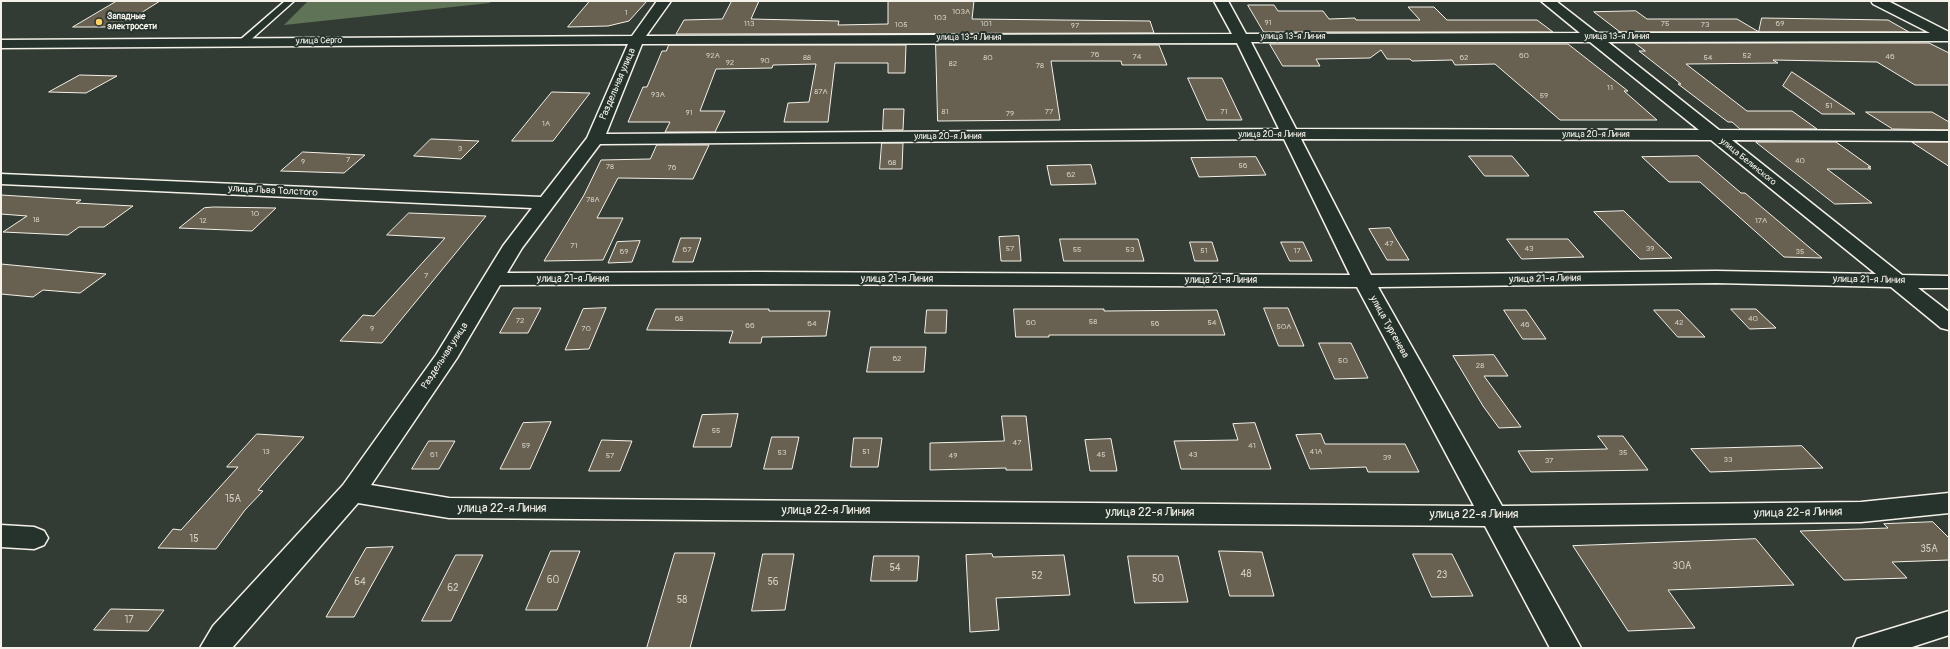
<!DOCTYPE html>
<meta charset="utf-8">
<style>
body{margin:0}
#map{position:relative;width:1950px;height:649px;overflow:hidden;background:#333c34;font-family:Pangolin,sans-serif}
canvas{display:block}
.frame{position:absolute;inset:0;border:2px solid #f4f1e8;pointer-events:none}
</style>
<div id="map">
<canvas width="1950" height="649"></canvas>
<div class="frame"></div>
</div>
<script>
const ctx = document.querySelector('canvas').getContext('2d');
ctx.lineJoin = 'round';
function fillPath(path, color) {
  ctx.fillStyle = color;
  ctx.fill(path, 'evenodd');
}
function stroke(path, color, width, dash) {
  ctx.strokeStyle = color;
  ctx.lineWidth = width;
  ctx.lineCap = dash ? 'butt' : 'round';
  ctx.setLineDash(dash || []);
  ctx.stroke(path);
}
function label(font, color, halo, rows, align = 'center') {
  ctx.font = font + ' Pangolin,sans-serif';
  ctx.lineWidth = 4;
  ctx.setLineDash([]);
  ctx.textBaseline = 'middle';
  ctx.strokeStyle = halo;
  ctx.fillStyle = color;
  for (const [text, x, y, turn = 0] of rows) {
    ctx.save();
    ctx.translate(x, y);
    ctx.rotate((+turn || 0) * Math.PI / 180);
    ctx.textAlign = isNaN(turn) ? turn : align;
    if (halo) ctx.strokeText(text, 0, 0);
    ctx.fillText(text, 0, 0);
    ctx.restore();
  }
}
fillPath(new Path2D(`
 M308,1H491L490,3L284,25Z`), '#5f7356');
const building = new Path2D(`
 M117,1H160L119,27H73Z
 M590,1H647L629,21L608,26L568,27Z
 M732,1H759L751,19L839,21L838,25L888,24V1H974L972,19L1150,21L1154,33L676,34L684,20L722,19Z
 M1248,5H1274L1278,11H1323L1329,19L1355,18L1356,20H1420L1408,7H1434L1447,20H1537L1553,32H1264Z
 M1636,11L1647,19H1737L1759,32H1620L1594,12Z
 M1762,18L1888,20L1909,32H1759Z
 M1635,43H1929L1949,53V85H1915L1877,62L1773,60L1778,63L1686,64L1747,111H1792L1817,129H1740L1732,122H1728L1678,84H1681L1639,51H1645Z
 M1270,44H1568L1628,91H1624L1657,120H1560L1495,64L1455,65L1452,60L1412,61L1410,59H1387L1381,50L1370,58L1316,59L1320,66H1283Z
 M669,45H906L905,73H888V63H835L828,122H784L788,103L809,102L816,64L773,65L772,68L716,69L700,111H725L715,132H665L670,122H628L643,87H647L662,51H666Z
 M936,45H1159L1167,65H1122L1121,61H1051L1060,120L938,121Z
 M1792,72L1855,114H1822L1783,86Z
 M80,75L117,76L86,93L49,92Z
 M1188,78H1222L1242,120H1207Z
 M552,92L590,93L553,141H512Z
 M884,109H904L903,130H883Z
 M1866,112H1932L1949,122V130L1893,129Z
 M431,139L479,141L461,159L414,156Z
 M1756,142H1836L1871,167H1868L1871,169H1827L1872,203L1835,204Z
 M1912,142H1949V166Z
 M882,143H903L902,169H880Z
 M657,145H709L693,179L618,178L597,218H623L603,260L544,261L584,195L601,160L650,159Z
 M303,152L365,155L344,173L281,171Z
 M1469,156H1512L1529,176H1485Z
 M1698,156L1741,193H1745L1822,258L1784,257L1700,182H1669L1642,157Z
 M1256,157L1266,175L1199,177L1191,158Z
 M1091,165L1096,184L1051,185L1047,166Z
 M1,195L81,200L76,203L133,206L104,227H79L68,235L3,232L27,216L1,214Z
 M214,207L276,208L252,231L179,228L204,208Z
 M1624,211L1672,258L1640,259L1594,212Z
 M409,213L486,216L382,343L340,341L363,315L374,316L445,238L387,235Z
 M1390,228L1395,237L1409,260H1387L1369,229Z
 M1019,236L1021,261H1001L999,237Z
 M681,238H701L693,262H673Z
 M1060,239H1138L1144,261H1064Z
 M1507,239H1568L1584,257L1522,259Z
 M640,241L632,262L608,263L617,242Z
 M1190,242H1212L1218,261H1195Z
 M1281,242H1303L1312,261H1290Z
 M1,264L106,274L80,293L43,290L33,297L1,294Z
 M514,308H541L528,333H500Z
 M606,308L589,349L565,350L583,309Z
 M1264,308H1288L1304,346H1279Z
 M656,309H769V311H830L826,336L762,337L761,343H729L733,331L647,330Z
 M1014,309H1104V311L1217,310L1225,335H1049V337H1016Z
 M1731,309H1756L1776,328L1750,329Z
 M927,310H947L946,333H925Z
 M1504,310H1526L1546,339H1523Z
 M1654,310H1679L1705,337H1678Z
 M1319,343H1351L1368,378L1335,379Z
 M871,347H926L924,372H867Z
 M1494,355L1508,376H1484L1521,427L1499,428L1483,406L1453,356Z
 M738,414L731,447H693L702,415Z
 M1002,416H1026L1032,470H1006V468L930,470V443L1004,441Z
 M551,422L530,469H500L523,423Z
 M1255,423L1271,469H1181L1174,441L1238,440L1233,424Z
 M257,434L304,437L258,490L263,491L245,510L216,549L158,548L173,529L181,530L238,467H227Z
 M1321,434L1325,444H1405L1419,472H1368L1366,467L1310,469L1296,435Z
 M1598,436H1623L1648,470L1531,472L1518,451L1607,449Z
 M772,437H799L792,469H764Z
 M854,438H882L878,467H851Z
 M1111,439L1117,471H1090L1085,440Z
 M602,440L632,441L620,471H589Z
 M429,441H455L439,469H412Z
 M1802,446L1823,468L1710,472L1691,449Z
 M1933,522L1949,538V560L1892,562L1907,578L1844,580L1800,531L1888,528L1884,524Z
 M1756,539L1794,585L1668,590L1695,628L1628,631L1573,546Z
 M393,547L354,617H326L366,548Z
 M551,551H580L557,610H526Z
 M1219,551L1262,552L1274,596H1230Z
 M675,553H715L690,648H647Z
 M763,554H794L785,610L752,611Z
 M992,554L993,557L1064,555L1070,595L996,598L999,630L970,632L966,555Z
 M1413,554H1452L1473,596L1432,597Z
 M456,555H483L451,621H422Z
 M874,556H919L917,581H871Z
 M1128,556H1178L1188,602L1135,603Z
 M111,609L164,610L148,631L94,630Z`);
fillPath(building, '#686151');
stroke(building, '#f4f1e8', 1);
const lane = new Path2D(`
 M285,1H294L246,44H240V40Z`);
const street = new Path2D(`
 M657,1H671L646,36L1232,34L1214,1H1228L1246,34L1580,33L1541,1H1556L1597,33H1930L1873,4L1871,1H1888L1949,32V41L1608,42L1719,130L1949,131V141L1732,140L1902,275L1949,276V288H1918L1949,312V330L1941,328L1891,287L1716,283L1378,287L1502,506L1861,502L1949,493V513L1861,522L1513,526L1581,648H1550L1485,526L449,518L358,503L232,648H200L213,626L343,485L436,355L503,246L532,208L1,184V174L541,197L587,138L628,44L1,48V40L632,36ZM1251,42H1590L1699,130L1296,129ZM1237,43L1279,129L606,134L642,44ZM1284,139L1350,275L758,272L507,273L522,248L600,144ZM1301,139L1711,140L1876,274L1716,271L1371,275ZM758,284L1357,287L1474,506L449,498L371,485L457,358L500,285Z
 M1,525L34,527L44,531L48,538L44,545L34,549L1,547Z`);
const secondary = new Path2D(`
 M1949,611V635L1909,648H1853L1857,639Z`);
stroke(lane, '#f4f1e8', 3);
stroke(street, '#f4f1e8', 3);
stroke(secondary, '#f4f1e8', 3);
fillPath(lane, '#26332d');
fillPath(street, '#26332d');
fillPath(secondary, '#26332d');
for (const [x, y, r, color] of [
 [99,22,4,"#ffd166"]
]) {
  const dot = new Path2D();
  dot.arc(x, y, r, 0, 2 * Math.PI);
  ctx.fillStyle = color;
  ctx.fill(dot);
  stroke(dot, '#26332d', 1.5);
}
label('8px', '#d1cdc2', null, [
 ["103А",961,12],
 ["1",626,13],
 ["103",940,18],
 ["91",1268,23],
 ["113",749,24],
 ["101",986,24],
 ["75",1665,24],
 ["69",1780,24],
 ["105",901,25],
 ["73",1705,25],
 ["97",1075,26],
 ["76",1095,55],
 ["92А",713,56],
 ["60",1524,56],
 ["52",1747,56],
 ["74",1137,57],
 ["46",1890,57],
 ["88",807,58],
 ["80",988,58],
 ["62",1464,58],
 ["54",1708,58],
 ["90",765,61],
 ["92",730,63],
 ["82",953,64],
 ["78",1040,66],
 ["11",1610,88],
 ["87А",821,92],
 ["93А",658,95],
 ["59",1544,96],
 ["51",1829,106],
 ["81",945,112],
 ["77",1049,112],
 ["71",1224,112],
 ["91",689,113],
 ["79",1010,114],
 ["1А",546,124],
 ["3",460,149],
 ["7",348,160],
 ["40",1800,161],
 ["9",303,162],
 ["68",892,163],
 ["56",1243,166],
 ["78",610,167],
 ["76",672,168],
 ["62",1071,175],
 ["78А",593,200],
 ["10",255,214],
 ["18",36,220],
 ["12",203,221],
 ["17А",1761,221],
 ["47",1389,244],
 ["71",574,246],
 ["57",1010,249],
 ["43",1529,249],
 ["39",1650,249],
 ["67",687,250],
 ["55",1077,250],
 ["53",1130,250],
 ["51",1204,251],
 ["17",1297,251],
 ["69",624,252],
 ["35",1800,252],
 ["7",426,276],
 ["68",679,319],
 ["40",1753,319],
 ["72",520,321],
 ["58",1093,322],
 ["60",1031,323],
 ["54",1212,323],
 ["42",1679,323],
 ["64",812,324],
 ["56",1155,324],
 ["46",1525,325],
 ["66",750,326],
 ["50А",1284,327],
 ["9",372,329],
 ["70",586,329],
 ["62",897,359],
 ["50",1343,361],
 ["28",1480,366],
 ["55",716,431],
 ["47",1017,443],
 ["59",526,446],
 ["41",1252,446],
 ["13",266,452],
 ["51",866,452],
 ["41А",1316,452],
 ["53",782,453],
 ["35",1623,453],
 ["61",434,455],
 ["45",1101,455],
 ["43",1193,455],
 ["57",610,456],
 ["49",953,456],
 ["39",1387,458],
 ["33",1728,460],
 ["37",1549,461]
]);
label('bold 9px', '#f4f1e8', '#26332d', [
 ["Западные",107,17],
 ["электросети",107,27]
], 'left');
label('9px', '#f4f1e8', '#26332d', [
 ["улица 13-я Линия",1293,37],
 ["улица 13-я Линия",1617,37],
 ["улица 13-я Линия",969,38],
 ["улица Серго",319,41,-1],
 ["улица 20-я Линия",1272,135],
 ["улица 20-я Линия",1596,135],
 ["улица 20-я Линия",948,137],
 ["улица Белинского",1748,162,39]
]);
label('10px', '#f4f1e8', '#26332d', [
 ["Раздельная улица",618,84,-67],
 ["улица Льва Толстого",273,191,3],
 ["улица 21-я Линия",573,279],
 ["улица 21-я Линия",897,279],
 ["улица 21-я Линия",1545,279,-1],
 ["улица 21-я Линия",1221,280],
 ["улица 21-я Линия",1869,280,1],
 ["улица Тургенева",1389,327,61],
 ["Раздельная улица",445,356,-57]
]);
label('10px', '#d1cdc2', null, [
 ["15А",233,499],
 ["15",194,539],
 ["35А",1929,549],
 ["30А",1682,566],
 ["54",895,568],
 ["48",1246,574],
 ["23",1442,575],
 ["52",1037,576],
 ["50",1158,579],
 ["60",553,580],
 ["64",360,582],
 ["56",773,582],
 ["62",453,588],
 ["58",682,600],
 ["17",129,620]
]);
label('12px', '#f4f1e8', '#26332d', [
 ["улица 22-я Линия",502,509],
 ["улица 22-я Линия",826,511],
 ["улица 22-я Линия",1150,513],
 ["улица 22-я Линия",1798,513,-1],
 ["улица 22-я Линия",1474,515]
]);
</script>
